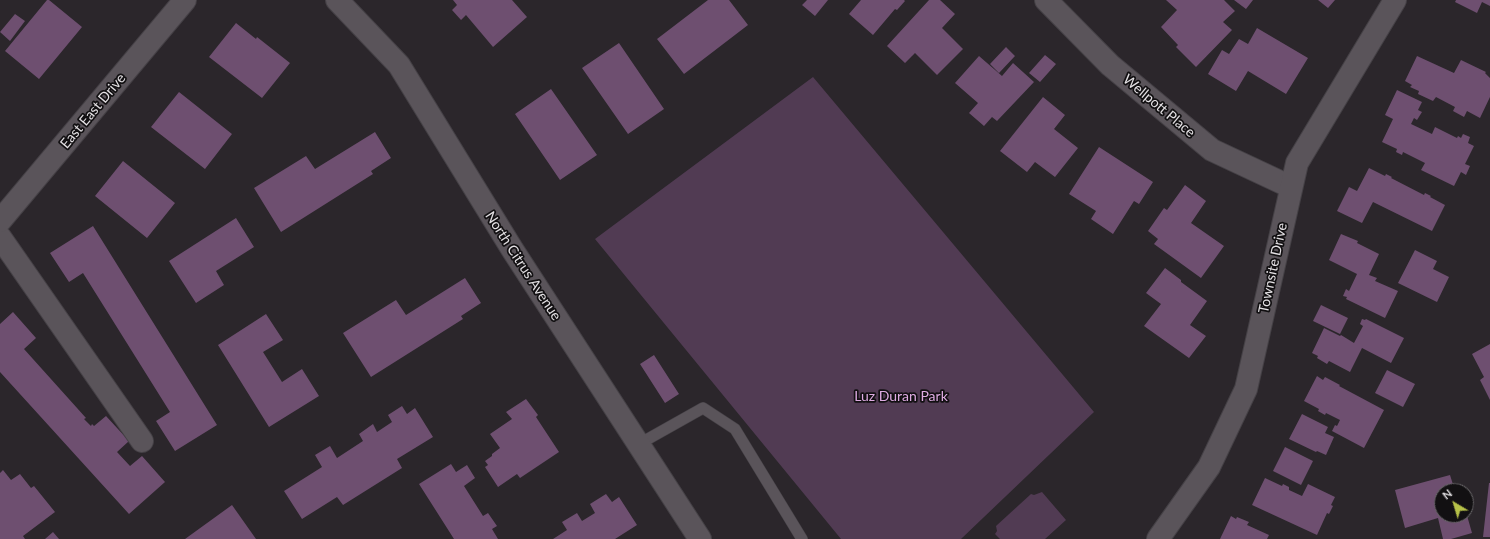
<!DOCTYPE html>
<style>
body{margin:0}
#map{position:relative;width:1490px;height:539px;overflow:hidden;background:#2b262b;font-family:Lato,sans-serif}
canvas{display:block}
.north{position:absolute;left:1434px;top:483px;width:40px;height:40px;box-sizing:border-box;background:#121012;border:1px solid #666466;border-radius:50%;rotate:322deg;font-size:11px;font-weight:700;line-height:16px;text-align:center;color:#e4e1e4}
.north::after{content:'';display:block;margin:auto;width:14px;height:18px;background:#b6c148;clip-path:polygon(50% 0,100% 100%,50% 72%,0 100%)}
</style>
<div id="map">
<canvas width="1490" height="539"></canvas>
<div class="north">N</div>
</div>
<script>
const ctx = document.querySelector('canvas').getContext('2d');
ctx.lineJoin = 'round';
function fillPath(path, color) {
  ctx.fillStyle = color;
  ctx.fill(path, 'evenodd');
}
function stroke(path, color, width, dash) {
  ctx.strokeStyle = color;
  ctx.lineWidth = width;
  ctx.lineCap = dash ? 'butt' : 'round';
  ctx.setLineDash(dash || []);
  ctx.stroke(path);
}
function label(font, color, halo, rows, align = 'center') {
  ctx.font = font + ' Lato,sans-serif';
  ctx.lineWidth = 3.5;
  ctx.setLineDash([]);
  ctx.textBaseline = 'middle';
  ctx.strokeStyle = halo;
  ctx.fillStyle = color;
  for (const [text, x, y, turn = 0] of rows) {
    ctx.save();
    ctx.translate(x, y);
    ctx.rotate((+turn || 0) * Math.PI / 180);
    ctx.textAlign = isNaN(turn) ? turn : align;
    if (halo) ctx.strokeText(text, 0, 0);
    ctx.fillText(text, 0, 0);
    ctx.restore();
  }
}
fillPath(new Path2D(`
 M813,77L1094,412L961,539H841L595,239Z
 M1042,492L1066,520L1045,539H1000L995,534L997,531L996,526L1031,494L1034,495Z`), '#513b53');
fillPath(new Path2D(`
 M47,0H49L82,27L39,79L5,51Z
 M453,0H512L527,17L493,47L466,15L461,20L452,10L457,5Z
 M708,0H729L748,25L684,74L657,39Z
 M807,0H828L815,16L802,5Z
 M861,0H904L905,1L897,10L895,9L873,35L849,14Z
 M929,0H940L955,14L942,28L963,49L937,75L915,53L905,63L887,46Z
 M1166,0H1224L1235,11L1223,22L1232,30L1196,67L1176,47L1178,45L1161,27L1177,10Z
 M1234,0H1253L1246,9Z
 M1318,0H1335L1328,8Z
 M1456,0H1490V6L1482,2L1477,13L1455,2Z
 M15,14L25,21L10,41L0,32Z
 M236,23L256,39L257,37L290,63L262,98L209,57Z
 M1257,28L1308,58L1286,94L1248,71L1236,91L1208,74L1222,50L1229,54L1239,39L1248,44Z
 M619,43L664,109L628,134L582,68Z
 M1006,47L1015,56L999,73L990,64Z
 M1045,55L1056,64L1040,82L1029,73Z
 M979,56L1002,76L1013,63L1034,82L997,121L992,117L984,126L969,113L978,103L955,83Z
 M1417,56L1454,73L1461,60L1486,72L1485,73L1490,78V97L1480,118L1467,111L1464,117L1453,111L1455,107L1436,97L1433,101L1418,94L1419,91L1410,87L1412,85L1405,81Z
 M551,89L597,155L560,180L515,114Z
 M1397,90L1422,102L1418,110L1422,112L1417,120L1414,118L1411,124L1432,134L1435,127L1457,138L1458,136L1461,138L1463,134L1470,137L1468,143L1474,146L1465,164L1470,166L1466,175L1461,172L1454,186L1421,170L1425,163L1403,152L1402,155L1396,152L1397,149L1382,142L1393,119L1385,115Z
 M179,92L232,134L205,169L151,127Z
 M1043,97L1065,115L1054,129L1078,148L1055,177L1035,162L1027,172L1000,151Z
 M375,132L391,158L371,171L373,174L281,232L254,188L306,156L315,169Z
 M1099,147L1153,182L1139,204L1134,201L1113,234L1091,219L1096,211L1069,194Z
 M123,161L175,203L147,238L95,196Z
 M1369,168L1385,176L1386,174L1392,177L1391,178L1424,195L1425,193L1431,196L1430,197L1445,205L1432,231L1373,202L1362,223L1337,211L1349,187L1357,191Z
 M1185,185L1206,201L1191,223L1224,246L1201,278L1154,244L1158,239L1148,231L1164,208L1167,210Z
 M236,218L254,247L216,271L224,285L196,303L169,261Z
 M93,226L217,425L175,451L156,421L170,412L83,273L69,282L50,253Z
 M1341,234L1358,241L1357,243L1379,254L1369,275L1377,278L1375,281L1398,291L1385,318L1346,299L1347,297L1343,296L1346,289L1349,291L1357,274L1329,260Z
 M1415,250L1437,261L1433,269L1449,277L1437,302L1398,283Z
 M1165,268L1181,280V282L1207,301L1190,325L1206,336L1189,358L1144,326L1161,304L1146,293Z
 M465,278L481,303L461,316L463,319L371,377L343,333L396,300L406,315Z
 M1321,305L1348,318L1340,334L1313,321Z
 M13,312L36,338L24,349L86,418L84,419L91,426L92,424L94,426L106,416L129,441L117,452L130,466L142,456L165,482L129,514L0,372V324Z
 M266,314L283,340L263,352L282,382L302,369L319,396L269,427L218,345Z
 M1362,319L1365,320L1366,319L1404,338L1391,363L1362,348L1350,372L1329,361L1327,364L1317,358L1318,356L1312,353L1324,328L1340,336L1341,335L1354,343L1363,326L1360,324Z
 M1490,344V400L1480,380L1484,377L1472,354Z
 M654,355L679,394L665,403L640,364Z
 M1387,370L1415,384L1403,407L1375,393Z
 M1317,376L1323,380L1325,377L1340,385L1339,386L1384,410L1364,448L1332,431L1335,425L1337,426L1340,420L1326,413L1325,415L1318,411L1319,409L1304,401Z
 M526,399L538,415L536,417L559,452L520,478L517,474L498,487L485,467L488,465L485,461L492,456V454L500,448L490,434L512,419L506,412Z
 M402,406L407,414L415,408L433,437L397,459L402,468L343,505L337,497L302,519L284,491L322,467L315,455L330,446L337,458L363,441L359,434L373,424L377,432L392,422L388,415Z
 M1302,414L1328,427L1325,433L1334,437L1326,455L1317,451L1316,452L1289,439Z
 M1285,447L1313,461L1301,485L1273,471Z
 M451,464L456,472L467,465L475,478L464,486L483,516L488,513L497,526L492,529L498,539H454L419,484Z
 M3,470L11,480L20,474L31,488L34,486L55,512L23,536L25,539H0V473Z
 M1450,475L1455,491H1442V515H1466V512L1472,533L1451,539H1443L1438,518L1405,528L1395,490Z
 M1265,478L1282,486L1283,484L1289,487V490L1302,496L1308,484L1335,497L1331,505L1333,506L1329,514L1327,513L1317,535L1252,505Z
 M1489,483H1490V537H1483Z
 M606,494L612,502L619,497L637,525L615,539H553L567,530L562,522L577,513L582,521L595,513L590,504Z
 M232,505L256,539H185Z
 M1231,516L1236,519L1237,517L1249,522L1247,525L1269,535L1267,539H1220Z
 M53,532L59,539H45Z`), '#6e4f70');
const service = new Path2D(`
 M639,444L703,408L735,429L802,539`);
const minor = new Path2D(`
 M1046,0L1110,65L1212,150L1291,187
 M0,237L142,441`);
const tertiary = new Path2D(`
 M337,0L399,65L512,249L700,539
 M0,221L185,0`);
const secondary = new Path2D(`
 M1158,539L1209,467L1246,389L1297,163L1395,0`);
stroke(service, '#454146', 12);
stroke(minor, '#454146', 24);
stroke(tertiary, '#454146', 24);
stroke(secondary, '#454146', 24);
stroke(service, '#5a545a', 11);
stroke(minor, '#5a545a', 22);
stroke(tertiary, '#5a545a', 22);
stroke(secondary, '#5a545a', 22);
label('14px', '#e4e1e4', '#121012', [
 ["Wellpott Place",1159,106,40],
 ["East East Drive",93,111,-50],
 ["North Citrus Avenue",523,266,57],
 ["Townsite Drive",1273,268,-78]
]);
label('14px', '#deabe2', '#121012', [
 ["Luz Duran Park",901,396]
]);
</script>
